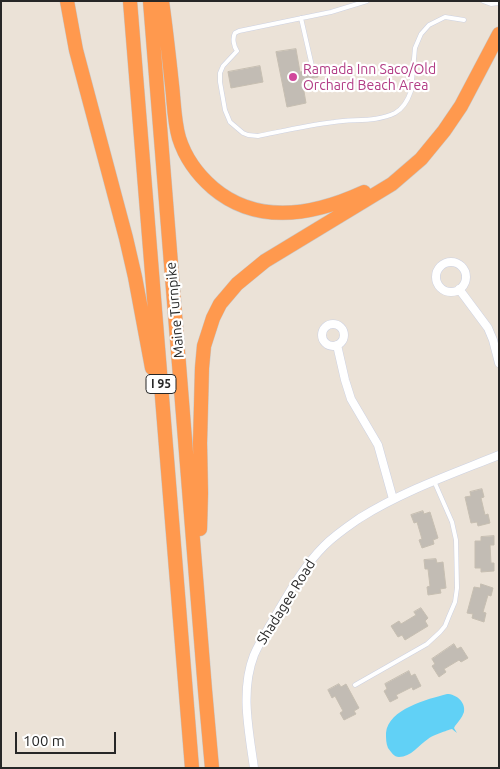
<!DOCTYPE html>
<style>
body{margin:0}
#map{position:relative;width:500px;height:769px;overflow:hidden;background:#ebe2d7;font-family:Ubuntu,sans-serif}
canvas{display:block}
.frame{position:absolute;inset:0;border:2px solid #272727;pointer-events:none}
.scale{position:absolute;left:15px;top:732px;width:101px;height:22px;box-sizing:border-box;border:2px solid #272727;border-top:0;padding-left:6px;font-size:15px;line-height:18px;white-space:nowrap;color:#272727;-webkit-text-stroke:4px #fff;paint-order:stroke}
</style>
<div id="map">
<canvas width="500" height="769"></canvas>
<div class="frame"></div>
<div class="scale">100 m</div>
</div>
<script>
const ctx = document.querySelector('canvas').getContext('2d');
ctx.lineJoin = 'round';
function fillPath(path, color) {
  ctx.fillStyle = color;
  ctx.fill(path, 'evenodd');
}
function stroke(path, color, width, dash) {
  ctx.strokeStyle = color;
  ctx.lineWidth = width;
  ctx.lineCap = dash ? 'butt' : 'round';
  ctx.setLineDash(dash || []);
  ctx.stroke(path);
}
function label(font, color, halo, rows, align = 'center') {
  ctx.font = font + ' Ubuntu,sans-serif';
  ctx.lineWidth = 4.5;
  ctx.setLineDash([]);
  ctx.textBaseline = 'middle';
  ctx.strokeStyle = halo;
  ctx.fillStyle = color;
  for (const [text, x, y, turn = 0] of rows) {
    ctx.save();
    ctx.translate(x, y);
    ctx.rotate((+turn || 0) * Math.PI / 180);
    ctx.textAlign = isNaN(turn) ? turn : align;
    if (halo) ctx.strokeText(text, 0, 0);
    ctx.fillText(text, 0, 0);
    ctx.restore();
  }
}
fillPath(new Path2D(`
 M447,694C456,694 466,702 464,712C462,718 458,722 455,726L454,728L457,733L452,729C448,730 431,736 428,739C419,745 411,757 399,757C394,757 391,752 388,748C386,743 386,739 386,733C388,709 428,699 447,694Z`), '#61d1f6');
const building = new Path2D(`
 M296,49L300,72L316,69L318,77L302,80L306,103L287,107L276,52Z
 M260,66L263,82L231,88L228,72Z
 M482,489L484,497L481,498L485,515L488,514L490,523L478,526L477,522L471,523L465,497L471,496L470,492Z
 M423,511L424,514L430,512L438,538L433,540L434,544L422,548L419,540L422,539L417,522L414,523L411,515Z
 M494,536V545H490L491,563H494V571L481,572V568H475V541H481V537Z
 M436,559L437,563L443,562L446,588L440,589L441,593L428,595L427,587L430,586L428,569H425L424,560Z
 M481,584L493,588L491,596L488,595L483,612L486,613L484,622L472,618L473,614L467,613L474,587L480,588Z
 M421,608L428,618L425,621L428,626L405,640L402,635L398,637L391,626L399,621L401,624L416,615L414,612Z
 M454,644L457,649L461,647L468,658L461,662L459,660L444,669L446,672L439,677L432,666L435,664L432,659Z
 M409,671L411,676L415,674L421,686L413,690L412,687L396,695L398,698L390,702L384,691L387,689L385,684Z
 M339,684L341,687L346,684L359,708L354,711L356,714L344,720L340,713L343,711L335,696L332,698L328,690Z`);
fillPath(building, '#c2bcb4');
stroke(building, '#c6beb1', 1);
const lane = new Path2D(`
 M367,1L331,12L239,31L235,33C232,38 234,47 237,51L223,66L220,73V82L225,110L230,122L243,133L248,135L258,136C283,131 309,125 334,122C355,119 377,122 395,113C404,108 408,100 411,91L415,48L421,34L429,25L445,17L464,20
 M483,1L491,4L499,3
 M301,18L312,66
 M355,685L427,644L440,632L445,626L449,616L455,602L457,588L456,540L452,522L434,481`);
const street = new Path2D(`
 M436 277a15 15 0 1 1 30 0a15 15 0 1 1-30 0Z
 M459,289L488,328L493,340L499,363
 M322 335a11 11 0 1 1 22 0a11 11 0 1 1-22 0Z
 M337,345L345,380L351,399L378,445L393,499
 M254,768C249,731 240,691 254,655C261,639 272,623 280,608C293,586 306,564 324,546C335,535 347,527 360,518C403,491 452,474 499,455`);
const highway = new Path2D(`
 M67,1L76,50L126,238L135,277L152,368
 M130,1L192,768
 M150,1L205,690L212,768
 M162,1C166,29 169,57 172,85C174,102 174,121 179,138C185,157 198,175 213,188C258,226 314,215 364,192
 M200,529L201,493L200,443L202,368L204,346L213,318L220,304L237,284L265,261L392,184L421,159L444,131L461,106L499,34`);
stroke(lane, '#ccd1e2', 5);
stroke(street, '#ccd1e2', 9);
stroke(highway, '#c7c7c7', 15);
stroke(lane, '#fff', 4);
stroke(street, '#fff', 8);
stroke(highway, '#ff994e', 14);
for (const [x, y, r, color] of [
 [293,77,5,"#d1479c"]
]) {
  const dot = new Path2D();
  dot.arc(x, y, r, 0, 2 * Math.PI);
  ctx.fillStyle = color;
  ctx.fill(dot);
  stroke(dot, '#fff', 2);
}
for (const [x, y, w] of [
 [161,384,30]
]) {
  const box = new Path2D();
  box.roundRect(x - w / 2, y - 9.5, w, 19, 4);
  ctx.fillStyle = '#fff';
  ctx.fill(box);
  stroke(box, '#272727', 1);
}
label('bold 12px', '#272727', null, [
 ["I 95",161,384]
]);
label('14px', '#b23c85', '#fff', [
 ["Ramada Inn Saco/Old",303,69],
 ["Orchard Beach Area",303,85]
], 'left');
label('14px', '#272727', '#fff', [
 ["Maine Turnpike",175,310,-95],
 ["Shadagee Road",286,602,-58]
]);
</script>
